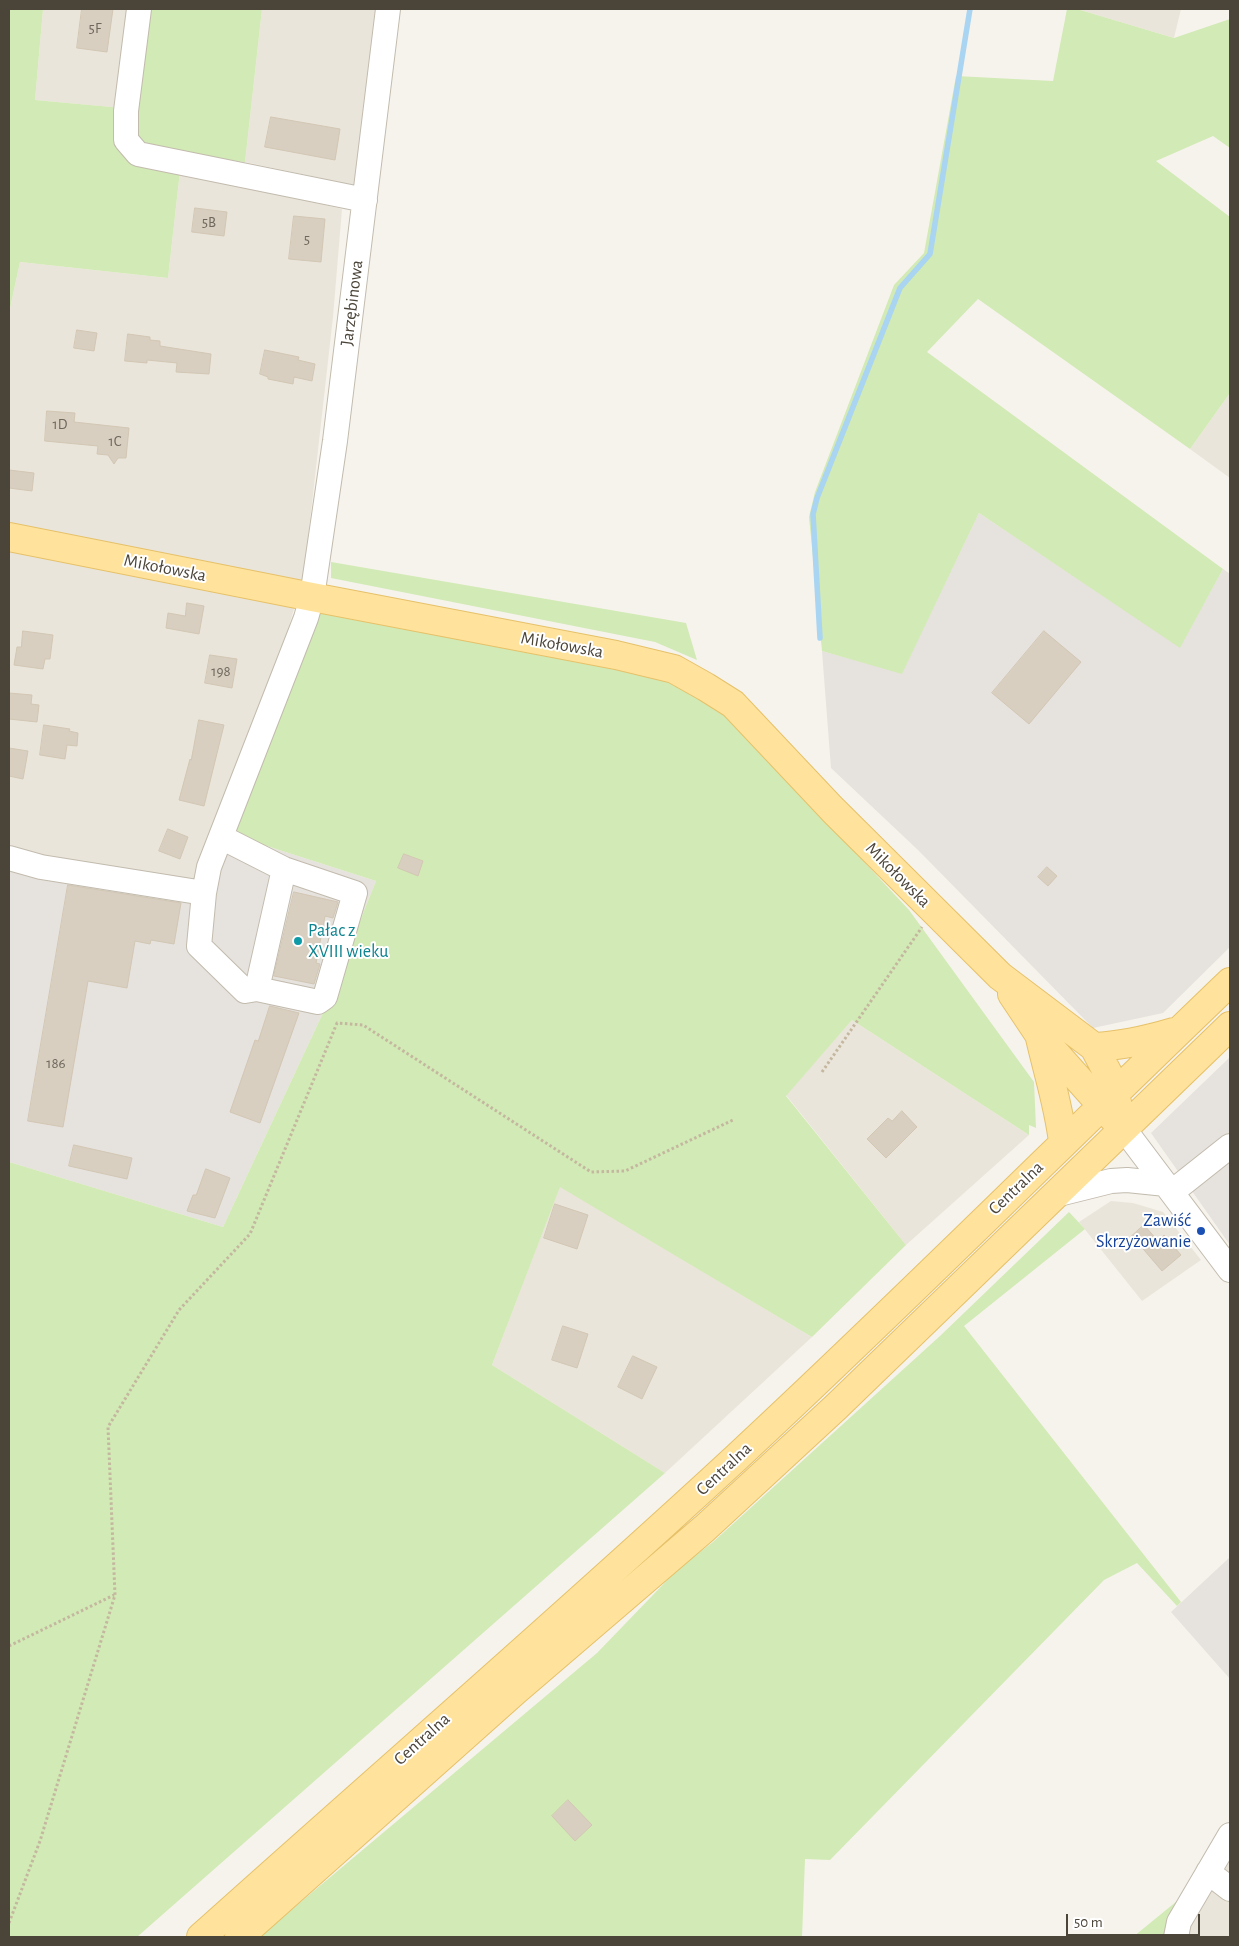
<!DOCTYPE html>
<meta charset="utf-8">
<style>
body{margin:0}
#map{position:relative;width:1239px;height:1946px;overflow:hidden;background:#f6f3ec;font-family:"Alegreya Sans",sans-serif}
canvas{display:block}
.frame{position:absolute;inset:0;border:10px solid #4b4439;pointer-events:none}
.scale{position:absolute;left:1066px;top:1914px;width:134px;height:22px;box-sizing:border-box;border:2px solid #4b4439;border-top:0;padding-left:6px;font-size:15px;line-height:18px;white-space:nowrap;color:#4b4439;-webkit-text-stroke:4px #fff;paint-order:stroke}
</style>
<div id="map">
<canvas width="1239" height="1946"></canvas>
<div class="frame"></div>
<div class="scale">50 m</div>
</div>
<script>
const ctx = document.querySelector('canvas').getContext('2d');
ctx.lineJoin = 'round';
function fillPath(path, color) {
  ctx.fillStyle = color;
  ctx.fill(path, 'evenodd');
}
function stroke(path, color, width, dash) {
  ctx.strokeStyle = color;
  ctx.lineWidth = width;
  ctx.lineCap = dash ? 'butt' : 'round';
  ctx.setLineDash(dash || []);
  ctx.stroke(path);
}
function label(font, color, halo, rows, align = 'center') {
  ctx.font = font + ' "Alegreya Sans",sans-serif';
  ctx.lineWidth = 4;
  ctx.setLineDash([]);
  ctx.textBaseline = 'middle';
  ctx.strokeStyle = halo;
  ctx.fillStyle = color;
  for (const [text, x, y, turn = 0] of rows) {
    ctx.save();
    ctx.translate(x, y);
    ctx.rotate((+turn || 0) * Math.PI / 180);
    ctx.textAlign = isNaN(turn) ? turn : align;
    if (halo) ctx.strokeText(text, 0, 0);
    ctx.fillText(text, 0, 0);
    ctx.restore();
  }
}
fillPath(new Path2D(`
 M43,9H133L121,108L35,100Z
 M262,9H381L358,186L245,162Z
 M1077,9H1181L1174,38Z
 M180,171L342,209L333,317L304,574L231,828L204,899L9,868V313L20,262L168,278Z
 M1230,393V478L1190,449Z
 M852,1020L1029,1135L906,1245L786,1095Z
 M560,1186L812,1337L665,1473L492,1365Z
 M1111,1201L1133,1203L1163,1212L1201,1260L1142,1301L1079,1222Z
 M1230,1851V1937H1184Z`), '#eae5da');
fillPath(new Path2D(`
 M979,513L1180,647L1223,569L1230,574V947L1163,1013L1093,1028L918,850L831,768L822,651L902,673Z
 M231,828L248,840L376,881L323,1013L223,1227L9,1162V868L204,899Z
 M1230,1057V1245L1151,1133Z
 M1230,1557V1679L1171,1612Z`), '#e6e2dd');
fillPath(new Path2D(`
 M9,9H43L35,100L133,109L146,9H262L245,162L185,158L180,171L168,278L20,262L9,313Z
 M1067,9H1077L1174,38L1230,19V148L1213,136L1156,161L1230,217V393L1190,449L978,299L927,352L1223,569L1180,648L979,513L902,674L822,651L809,517L815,492L894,285L924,253L956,76L1053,81Z
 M331,562L686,623L697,660L655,642L331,578Z
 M313,588L664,672L726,714L909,910L1034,1082L1036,1128L1029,1125V1135L852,1020L786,1096L906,1245L812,1337L560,1187L492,1365L665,1473L137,1937H9V1162L223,1227L323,1013L376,881L248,840L231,828Z
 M1069,1212L1085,1229L964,1326L1181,1602L1177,1606L1137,1563L1104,1580L830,1860L805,1859L802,1937H259L597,1653L678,1569L713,1542L940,1336Z
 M1177,1901L1188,1920L1184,1937H1133Z`), '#d2eab5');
stroke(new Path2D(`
 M820,638L813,514L817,498L900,288L930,254L970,9`), '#a9d4f2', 5.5);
const building = new Path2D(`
 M82,9H113L107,52L77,48Z
 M271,117L340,129L335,160L265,147Z
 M195,208L227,212L224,236L192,232Z
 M294,216L325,219L321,262L289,259Z
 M77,330L97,333L94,351L74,348Z
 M128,334L150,337V340L160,341V346L211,354L209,374L176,372L177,363L147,360V363L125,361Z
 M265,350L299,357L298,360L315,364L312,381L294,377L293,384L268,379V377L260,374Z
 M47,411L75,413L74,422L129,428L126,458H118L114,464L108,455L97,454L98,446L45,441Z
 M9,470L34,473L32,491L9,488Z
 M187,603L204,606L199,634L166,628L168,613L185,616Z
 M23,631L53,635L50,659H45L43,669L14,665L17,647H21Z
 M1044,631L1081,662L1029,724L992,693Z
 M210,655L237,659L232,688L205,683Z
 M9,693L32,695L31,704L39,705L37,722L9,719Z
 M199,720L224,725L204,806L179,800L190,759L191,760Z
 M44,725L70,729L69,731L78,733L77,746L67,745L65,759L40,755Z
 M9,748L28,751L23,779L9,776Z
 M168,829L188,837L180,859L159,851Z
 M404,854L423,861L418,876L398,868Z
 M1047,867L1057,876L1048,886L1038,877Z
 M68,885L181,903L174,944L151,940L150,944L135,941L127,988L88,981L63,1127L28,1121Z
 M294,892L338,902L333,918L325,916L316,963L320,964L314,984L274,976Z
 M270,1006L299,1013L260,1123L230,1112L255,1040L258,1041Z
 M902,1111L917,1127L886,1158L867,1139L888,1118L892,1121Z
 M74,1145L132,1158L127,1179L69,1166Z
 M206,1169L230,1178L215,1218L187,1211L193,1195H196Z
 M555,1204L588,1215L577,1249L544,1238Z
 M1144,1225L1158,1241L1164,1235L1181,1255L1162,1271L1132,1236Z
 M563,1326L588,1334L577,1368L552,1360Z
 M633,1356L657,1367L642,1399L618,1387Z
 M568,1800L592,1825L575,1841L552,1816Z`);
fillPath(building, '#d8cfc1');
stroke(building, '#d3c7b4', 1);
const minor = new Path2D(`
 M139,9L126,111V140L138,154L365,200
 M221,837L284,869L355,893L325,997L318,1002L257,989L284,869
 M9,858L41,867L204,893
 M257,989L245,991L199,946L204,893L209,867L306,618L312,597L335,441L388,9
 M1124,1129L1230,1270
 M1172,1192L1230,1146
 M1055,1195L1111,1181L1127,1180L1166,1184
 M1208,1872L1230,1889
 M1176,1937L1179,1922L1230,1835`);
const major = new Path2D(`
 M9,537L312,597L616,655L674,669L706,687L733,704L833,810L1000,976L1094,1047L1112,1081L1118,1107
 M1012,994L1040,1036L1114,1119
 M1040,1038C1048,1073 1059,1107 1063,1142
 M1094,1047C1122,1046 1147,1040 1174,1032
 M201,1937C379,1777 561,1620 737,1457C904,1302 1065,1140 1230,982
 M239,1937L515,1691L705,1528L836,1407L1230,1026`);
stroke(minor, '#c2bbae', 26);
stroke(major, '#e6c16a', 30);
stroke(new Path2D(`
 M822,1072L922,927
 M9,1646L114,1595
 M9,1923L40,1841L115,1595L108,1427L179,1310L250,1234L337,1023L363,1025L591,1172L625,1171L733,1120`), '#c4b79f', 3, [2.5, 2.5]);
stroke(minor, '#fff', 24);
stroke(major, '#ffe39c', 28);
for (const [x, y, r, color] of [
 [298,941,5,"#0f9aa8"],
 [1201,1231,5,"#1a4fb4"]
]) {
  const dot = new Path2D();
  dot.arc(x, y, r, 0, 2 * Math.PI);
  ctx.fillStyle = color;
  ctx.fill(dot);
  stroke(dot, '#fff', 2);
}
label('15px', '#6e675b', null, [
 ["5F",95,28],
 ["5B",209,222],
 ["5",307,239],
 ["1D",60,424],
 ["1C",115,441],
 ["198",221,671],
 ["186",56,1063]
]);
label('18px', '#4b4439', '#fff', [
 ["Jarzębinowa",352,303,-83],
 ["Mikołowska",165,568,11],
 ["Mikołowska",562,645,10],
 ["Mikołowska",898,875,45],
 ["Centralna",1016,1188,-44],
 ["Centralna",724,1469,-43],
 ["Centralna",422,1739,-42]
]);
label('18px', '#0d838f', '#fff', [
 ["Pałac z",308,931],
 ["XVIII wieku",308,952]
], 'left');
label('18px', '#164399', '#fff', [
 ["Zawiść",1191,1221],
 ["Skrzyżowanie",1191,1242]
], 'right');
</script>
